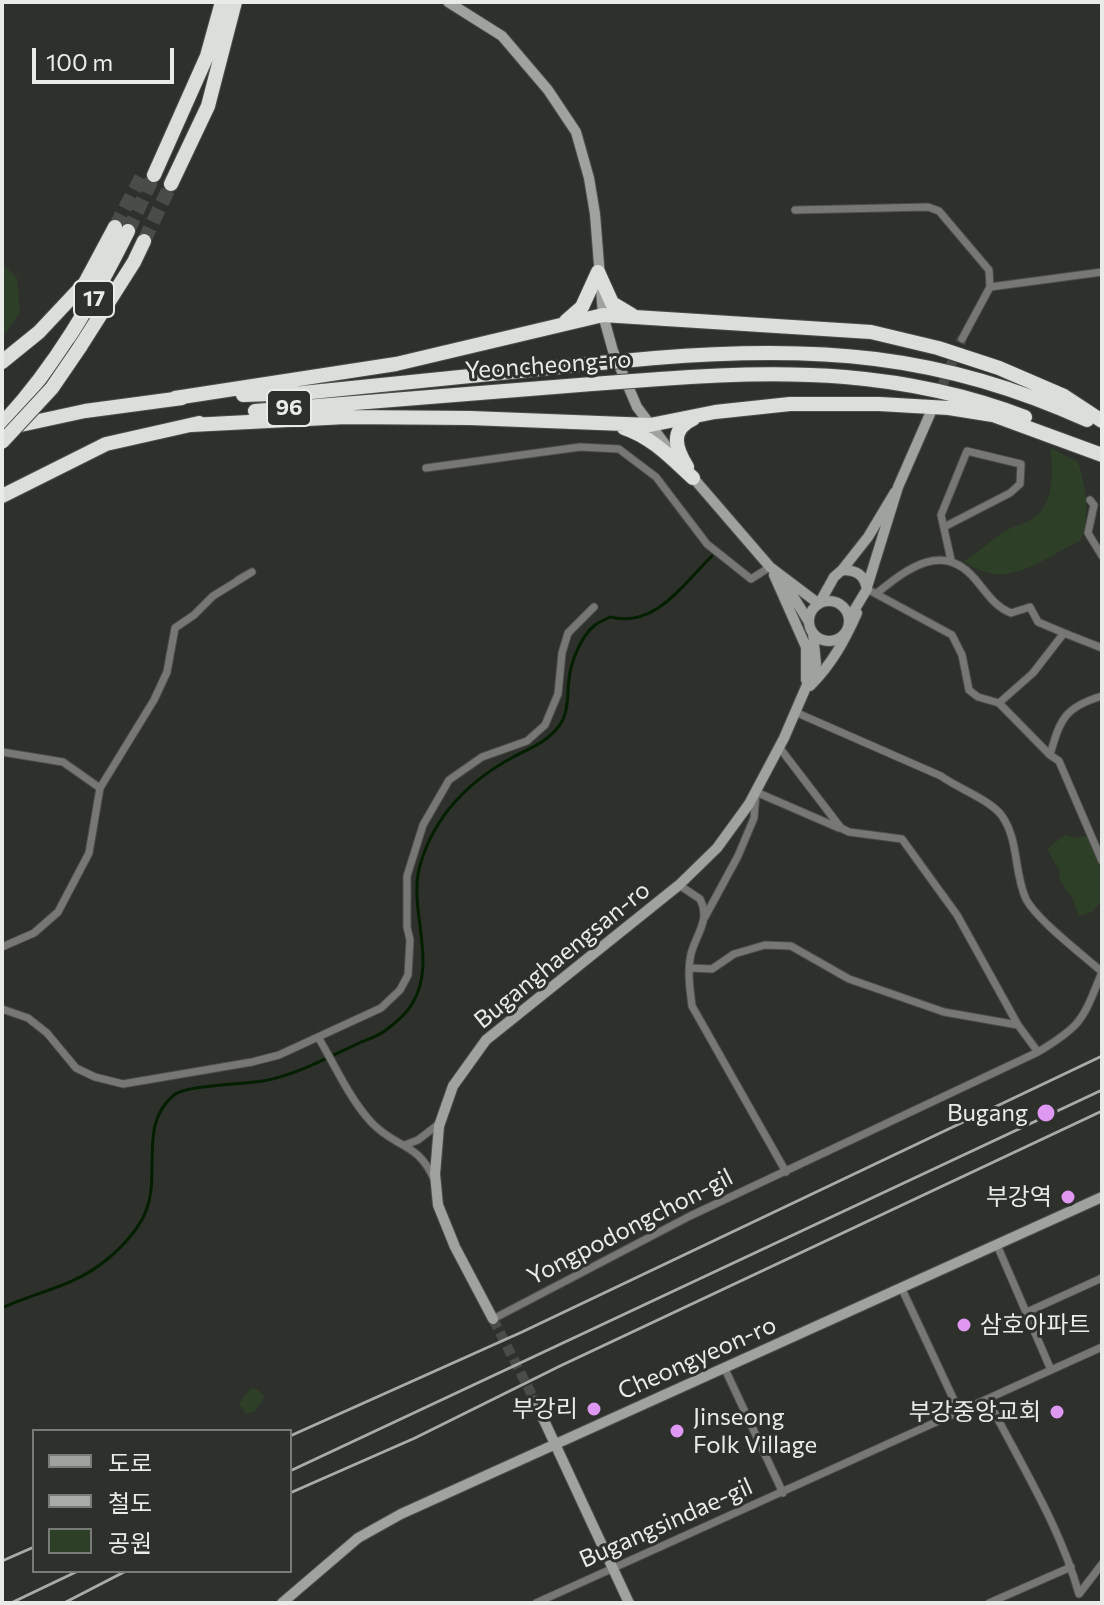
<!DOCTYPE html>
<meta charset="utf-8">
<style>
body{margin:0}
#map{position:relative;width:1104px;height:1605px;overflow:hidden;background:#2d302b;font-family:Commissioner,"Noto Sans KR",sans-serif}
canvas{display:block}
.frame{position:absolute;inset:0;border:4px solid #e9ebe8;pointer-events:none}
.legend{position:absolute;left:32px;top:1429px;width:260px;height:144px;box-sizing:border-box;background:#2d302b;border:2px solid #787b77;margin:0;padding:10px 14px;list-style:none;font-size:24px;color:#e9ebe8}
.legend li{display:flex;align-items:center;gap:16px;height:40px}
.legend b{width:40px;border:2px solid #787b77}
.scale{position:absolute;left:32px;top:48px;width:142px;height:36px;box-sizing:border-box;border:4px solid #e9ebe8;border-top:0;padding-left:10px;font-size:24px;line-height:28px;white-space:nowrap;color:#e9ebe8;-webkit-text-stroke:6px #2d302b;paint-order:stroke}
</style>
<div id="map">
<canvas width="1104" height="1605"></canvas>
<div class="frame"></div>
<ul class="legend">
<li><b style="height:10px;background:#9fa29e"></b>도로</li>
<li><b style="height:10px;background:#a9aba7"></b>철도</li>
<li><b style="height:22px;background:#2d3f27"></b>공원</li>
</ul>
<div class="scale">100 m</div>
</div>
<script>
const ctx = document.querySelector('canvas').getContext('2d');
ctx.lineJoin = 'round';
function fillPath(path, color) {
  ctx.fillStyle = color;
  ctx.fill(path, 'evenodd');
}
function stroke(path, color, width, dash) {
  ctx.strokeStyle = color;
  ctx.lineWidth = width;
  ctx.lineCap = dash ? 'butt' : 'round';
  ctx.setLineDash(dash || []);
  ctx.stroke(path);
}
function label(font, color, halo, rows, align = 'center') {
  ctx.font = font + ' Commissioner,"Noto Sans KR",sans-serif';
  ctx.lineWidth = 6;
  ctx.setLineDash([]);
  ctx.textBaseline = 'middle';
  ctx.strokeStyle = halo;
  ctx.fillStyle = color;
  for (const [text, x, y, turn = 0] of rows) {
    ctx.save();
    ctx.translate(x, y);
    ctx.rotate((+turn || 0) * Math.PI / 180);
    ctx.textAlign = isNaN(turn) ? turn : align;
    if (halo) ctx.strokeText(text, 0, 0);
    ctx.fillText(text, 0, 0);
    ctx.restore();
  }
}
fillPath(new Path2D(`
 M2,263L17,278L20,312L2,338Z
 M1051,448L1078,462C1086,486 1091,518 1080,541C1041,559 1006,593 964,561C979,553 990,540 1005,531C1012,527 1020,525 1028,521C1056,507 1052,475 1051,448Z
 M1065,835L1074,838L1085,836C1102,850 1102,880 1102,901L1092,912L1079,916L1071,896L1059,879L1060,872L1047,849Z
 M255,1388L265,1396L255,1411L246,1414L239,1403L250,1389Z`), '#2d3f27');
stroke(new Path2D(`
 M2,1308C34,1293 73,1286 101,1264C118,1252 141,1228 147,1208C160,1171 139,1123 174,1095C187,1085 245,1084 263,1081C296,1075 329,1057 359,1043C368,1039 379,1036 386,1030C394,1024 407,1013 412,1004C439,961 406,907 421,862C436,813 470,780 515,756C531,748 547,742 559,726C569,713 567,695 569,680C570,664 581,636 594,626C598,622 605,620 610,617C656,628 683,584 712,556`), '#031f00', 3);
stroke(new Path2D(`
 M931,412L962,339
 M493,1319L535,1401`), '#494c47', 10, [10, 5]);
stroke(new Path2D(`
 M115,227L144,172
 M128,231L154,175
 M144,241L171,184`), '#494c47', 14, [14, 7]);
const street = new Path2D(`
 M795,210L928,207L939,211L989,270L990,287L962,339
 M990,287L1102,272
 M426,468L580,447L619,449L656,477L707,544L751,579L770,567
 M1090,500L1094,505L1088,533L1102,556
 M944,527L1010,493L1020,484L1021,464L967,451L941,515L951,560
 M867,589L952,635L962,655L969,690L978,697L999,703L1050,755
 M877,593C908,568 943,541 975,579C987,593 994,606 1011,613L1030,607L1038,622L1064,633
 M1102,696C1065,707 1060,719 1050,755L1059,761L1102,861
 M999,703L1033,673L1064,633L1102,648
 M779,747L841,828L849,832L902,839L957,915L1018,1025
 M2,752L63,762L100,788
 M679,885L700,899C711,920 696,934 691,954C687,971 690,989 692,1006L786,1172
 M705,917L738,856L754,818L756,792L839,828
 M2,947L34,933L58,912L89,853L100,788L154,700L167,672L175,628L194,615L213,596L252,572L238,580
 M690,968L712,969L734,954L765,945L791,946L849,979L944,1012L1018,1025L1038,1052
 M2,1009L28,1018L47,1033L76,1068L95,1077L123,1084L252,1062L279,1055L318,1037C335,1065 349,1098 371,1122C396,1149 417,1141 434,1179
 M318,1037L381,1008L400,990L408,975L410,940L407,927V876L423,825L449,780L482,757L527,741L545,725L558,694L562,653L568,633L594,607
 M405,1145L418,1140L440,1123
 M997,1245L1051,1370
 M901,1287L960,1413
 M1027,1312L1102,1278
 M493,1319L690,1216L1038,1052C1083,1025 1083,1019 1102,972C1083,955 1037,920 1026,899C1014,874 1019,840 1002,816C991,800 957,788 941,776L795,712
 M724,1367L783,1493
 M988,1400C1020,1463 1060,1526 1079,1594L1102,1564
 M536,1603L1102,1347
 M989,1603L1071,1567`);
const secondary = new Path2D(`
 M448,2L502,36L548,90L576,132L589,178L595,214L603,315L613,351L637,407L671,452
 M689,473L770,567L819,604L834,577L842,570C856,570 864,574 867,589L849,619
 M842,570L868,537L895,492
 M774,575L806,647V680
 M786,585L809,622
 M867,587L898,487L930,414
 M809 621a20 20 0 1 1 40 0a20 20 0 1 1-40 0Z
 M810,686C832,664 845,640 857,613
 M493,1319L455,1247L438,1205L435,1174L439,1126L453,1086L486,1040L679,885L717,848L749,804L784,738L816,664L813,633
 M535,1401L629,1603
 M282,1603L358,1538L401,1514L1102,1197`);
const highway = new Path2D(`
 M154,175L207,56L222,2
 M171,184L208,106L235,2
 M598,272L612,303L632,315
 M566,321L582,307L598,272
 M80,347L134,262L144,241
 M655,358C814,345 940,353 1087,420
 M2,362L39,332L85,283L115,227
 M660,379C788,369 904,371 1025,417
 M243,395L302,393L589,364
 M175,398L396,364L603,315L871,332L938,348L999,368L1064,396L1102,421
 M255,411L592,384
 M2,424C56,366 93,301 128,231
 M191,425L346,417L470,418L650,425L715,412L790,404H879L949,408L993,415L1102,455
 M624,428C652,437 672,459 693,478
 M2,429L85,411L182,398
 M687,467C676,449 669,430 693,419
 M2,496L106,444L199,423`);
stroke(street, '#4b4e49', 9);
stroke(secondary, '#4b4e49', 12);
stroke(highway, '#4b4e49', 16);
stroke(street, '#777876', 7);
stroke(secondary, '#9fa29e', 10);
stroke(highway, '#dbdfd9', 14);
stroke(new Path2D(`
 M290,1436L522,1332L1102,1056
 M290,1471L1102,1090
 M290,1493L415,1438L560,1366L1102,1111
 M2,1561L34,1547
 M11,1603L78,1571
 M64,1603L126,1571`), '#a9aba7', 3);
const highwayBridge = new Path2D(`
 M589,364L655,358
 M592,384L660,379
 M2,442L52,388L80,347`);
stroke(highwayBridge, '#4b4e49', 16, []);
stroke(highwayBridge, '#dbdfd9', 14);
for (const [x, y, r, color] of [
 [1046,1113,10,"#de98f2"],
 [1068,1197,8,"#de98f2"],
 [964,1325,8,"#de98f2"],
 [594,1409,8,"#de98f2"],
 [1057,1412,8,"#de98f2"],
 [677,1431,8,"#de98f2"]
]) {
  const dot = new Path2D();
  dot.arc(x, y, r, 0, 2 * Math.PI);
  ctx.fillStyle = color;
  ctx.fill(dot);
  stroke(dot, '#2d302b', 3);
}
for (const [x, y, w] of [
 [94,299,40],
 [289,408,44]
]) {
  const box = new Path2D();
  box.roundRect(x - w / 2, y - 18, w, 36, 6);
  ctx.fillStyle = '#2d302b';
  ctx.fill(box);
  stroke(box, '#e9ebe8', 2);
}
label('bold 22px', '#e9ebe8', null, [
 ["17",94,299],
 ["96",289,408]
]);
label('24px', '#e9ebe8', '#2d302b', [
 ["Yeoncheong-ro",548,365,-4],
 ["Buganghaengsan-ro",562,955,-39],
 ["Yongpodongchon-gil",630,1227,-27],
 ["Cheongyeon-ro",697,1358,-24],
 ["Bugangsindae-gil",666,1523,-24]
]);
label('24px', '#e9ebe8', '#2d302b', [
 ["Bugang",1028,1113],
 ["부강역",1052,1197],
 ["삼호아파트",980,1325,"left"],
 ["부강리",578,1409],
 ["부강중앙교회",1041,1412],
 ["Jinseong",693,1417,"left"],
 ["Folk Village",693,1445,"left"]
], 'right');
</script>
